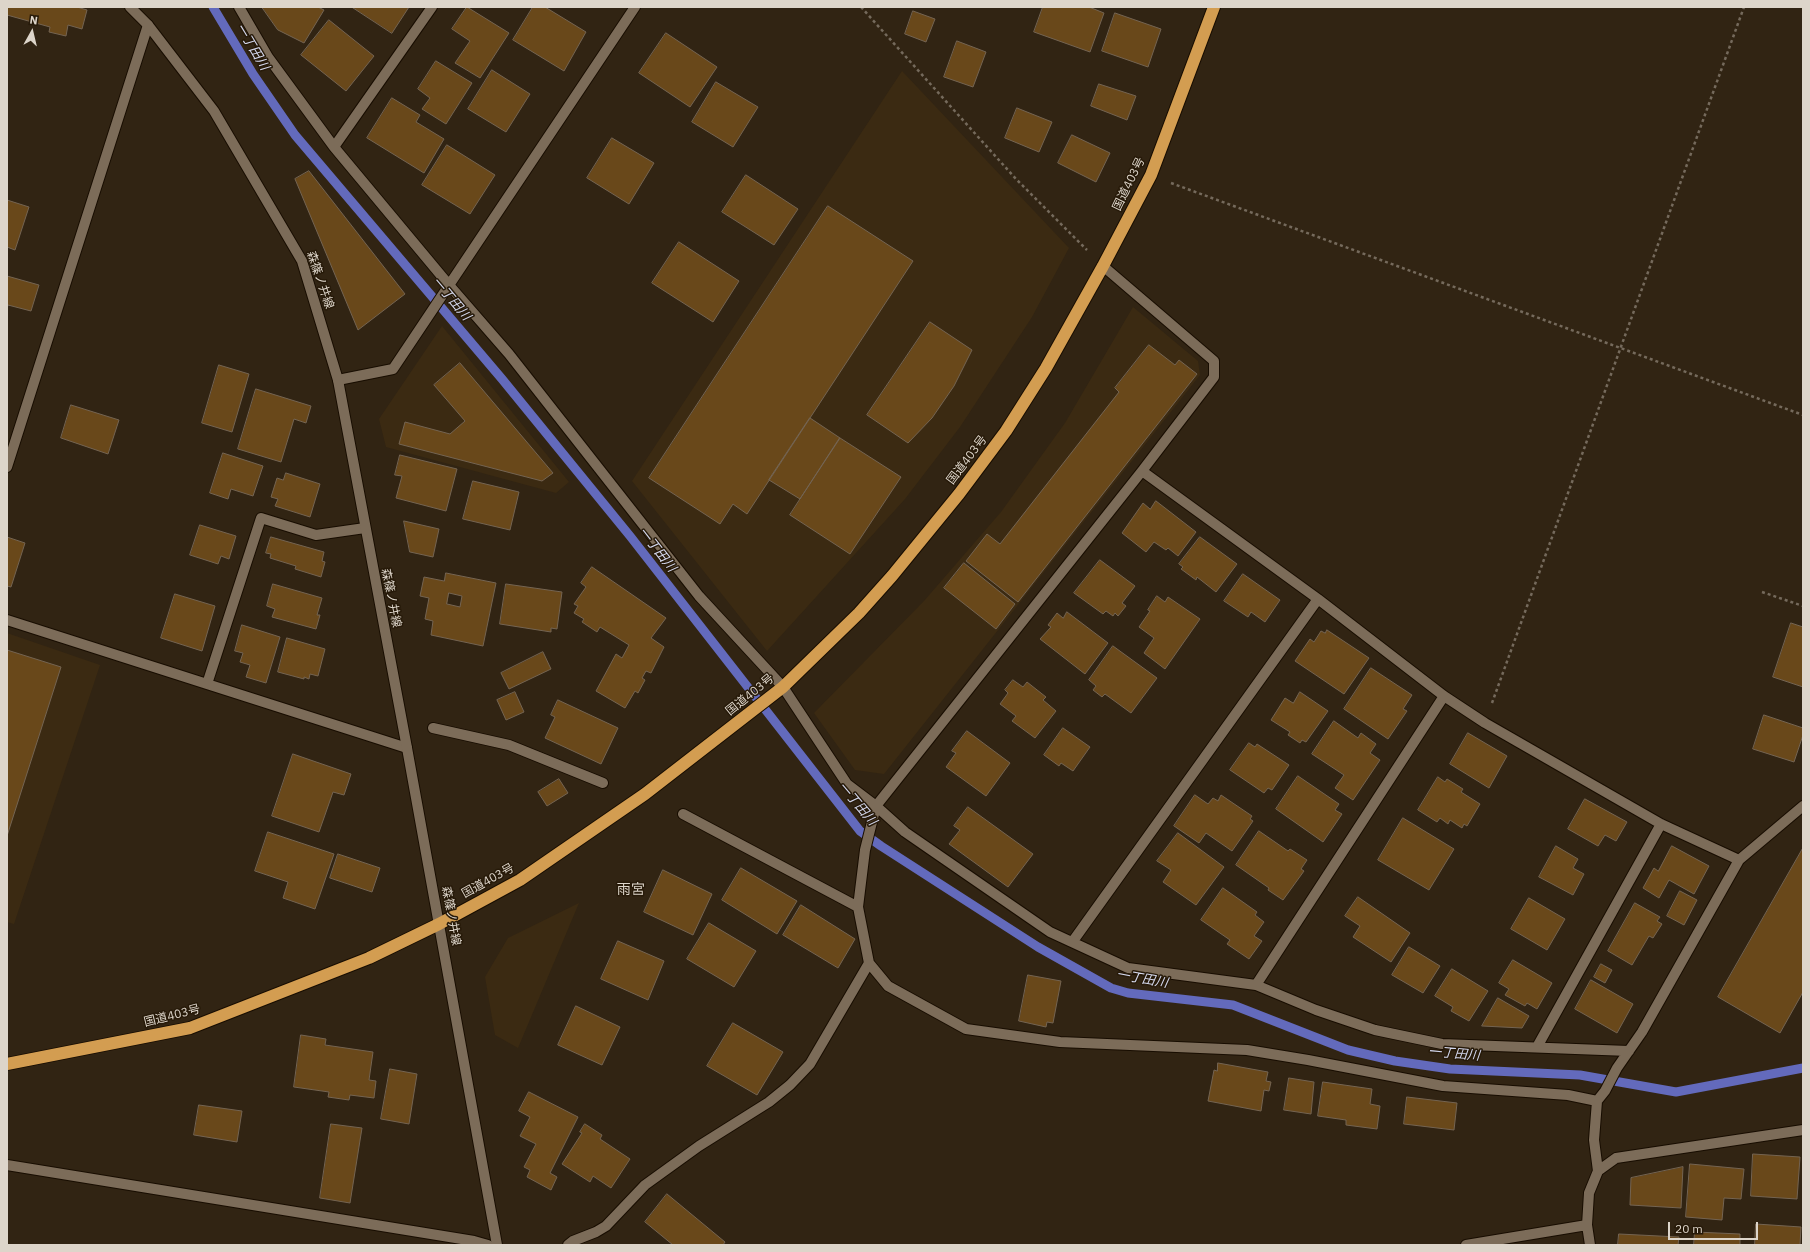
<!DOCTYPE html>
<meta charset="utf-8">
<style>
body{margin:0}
#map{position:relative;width:1810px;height:1252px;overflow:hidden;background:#312413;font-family:"IBM Plex Sans",sans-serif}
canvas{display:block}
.frame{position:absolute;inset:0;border:8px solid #ddd5ca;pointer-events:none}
.north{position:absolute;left:12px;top:12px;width:40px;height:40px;-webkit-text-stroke:3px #271a09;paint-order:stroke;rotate:8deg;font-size:11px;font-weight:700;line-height:16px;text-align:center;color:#ddd5ca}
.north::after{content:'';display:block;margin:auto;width:14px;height:18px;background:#ddd5ca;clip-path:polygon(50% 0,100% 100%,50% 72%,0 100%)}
.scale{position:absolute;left:1668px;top:1222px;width:90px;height:18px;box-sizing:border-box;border:2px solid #ddd5ca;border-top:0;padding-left:5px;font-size:12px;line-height:14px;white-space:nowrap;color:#ddd5ca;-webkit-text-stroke:3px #271a09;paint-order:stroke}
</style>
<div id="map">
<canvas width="1810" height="1252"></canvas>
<div class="frame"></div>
<div class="north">N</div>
<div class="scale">20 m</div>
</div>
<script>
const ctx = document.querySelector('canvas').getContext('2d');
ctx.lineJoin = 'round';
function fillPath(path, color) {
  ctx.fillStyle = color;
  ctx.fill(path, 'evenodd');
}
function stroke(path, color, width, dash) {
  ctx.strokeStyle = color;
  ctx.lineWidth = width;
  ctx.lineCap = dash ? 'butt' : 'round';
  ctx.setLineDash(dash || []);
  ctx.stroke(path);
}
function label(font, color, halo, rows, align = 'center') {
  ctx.font = font + ' "IBM Plex Sans","Noto Sans JP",sans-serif';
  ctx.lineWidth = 3;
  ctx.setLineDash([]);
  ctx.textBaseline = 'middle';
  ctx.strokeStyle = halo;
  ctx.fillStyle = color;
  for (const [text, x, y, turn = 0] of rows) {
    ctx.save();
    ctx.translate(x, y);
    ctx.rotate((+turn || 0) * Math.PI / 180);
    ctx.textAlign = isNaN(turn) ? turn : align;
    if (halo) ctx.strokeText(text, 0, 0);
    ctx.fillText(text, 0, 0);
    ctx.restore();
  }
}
fillPath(new Path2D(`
 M902,71L1069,248L1032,317L960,427L905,499L767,651L632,481Z
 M1133,307L1198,361L1200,375L884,774L855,770L814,713L924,601L1001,512L1065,423Z
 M442,326L569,482L556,493L386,447L379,419Z
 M7,633L100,665L14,924L7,922Z
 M579,903L518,1048L495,1035L485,977L508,938Z`), '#3b2a12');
stroke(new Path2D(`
 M213,7L253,74L295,135L502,379L630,536L860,831L881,846L1038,947L1111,988L1128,993L1233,1005L1348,1050L1395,1061L1450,1069L1580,1075L1676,1092L1803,1068`), '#636abc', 9);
const building = new Path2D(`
 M7,7H77L87,10L82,29L68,25L66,36L49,32L50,27L7,15Z
 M262,7H318L324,10L304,43L278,30Z
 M352,7H409L392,33Z
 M467,7L509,33L480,78L455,63L470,41L452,29Z
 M533,7H545L586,32L564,71L513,40Z
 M1043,7H1089L1104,13L1090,52L1034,32Z
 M913,11L935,19L926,42L905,34Z
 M1115,13L1161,29L1148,67L1102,51Z
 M329,20L374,56L346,91L301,55Z
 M666,33L717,67L690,107L639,73Z
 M957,41L986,52L973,87L944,77Z
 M436,61L472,83L446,124L422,109L430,98L418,89Z
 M492,70L530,94L506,132L468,109Z
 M716,82L758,107L733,147L692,122Z
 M1099,84L1136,96L1127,120L1091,106Z
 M392,98L420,115L416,122L444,139L424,173L367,138Z
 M1017,108L1052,122L1039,152L1005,138Z
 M1072,135L1110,153L1096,182L1058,163Z
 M612,138L654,163L629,204L587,178Z
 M447,145L495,175L470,214L422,185Z
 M309,171L405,294L358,330L295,179Z
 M746,175L798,209L774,245L722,212Z
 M7,200L29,207L15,250L7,247Z
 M828,206L913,261L747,514L733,504L720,524L649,478Z
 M679,242L739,281L713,322L652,283Z
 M7,276L39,285L31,311L8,305L7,309Z
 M930,322L972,350L954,386L932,418L908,443L867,415Z
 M1149,345L1175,365L1179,360L1197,374L1018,602L966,561L987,534L1000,544L1119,392L1115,388Z
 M460,363L553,473L542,481L399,444L405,422L450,434L465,421L434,385Z
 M219,365L249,374L232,432L202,423Z
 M256,389L311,406L306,423L294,419L281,462L238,449Z
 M71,405L119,420L108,454L61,438Z
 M810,418L840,438L800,499L769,480Z
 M840,438L901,477L850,554L790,515Z
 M223,453L263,466L253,496L231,489L228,499L210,493Z
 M400,455L457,469L446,511L396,498L402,476L395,475Z
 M286,473L320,484L310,517L275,506L278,499L271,497L277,478L283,480Z
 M473,481L519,492L510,530L463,519Z
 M1156,501L1196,532L1178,556L1168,548L1166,550L1154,542L1146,552L1122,533L1143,503L1150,509Z
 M404,521L439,529L433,557L410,552Z
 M200,525L236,536L229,559L221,556L218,564L190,555Z
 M7,537L25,543L11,587L7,586Z
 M271,537L324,552L322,561L325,562L321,577L295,569L296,566L270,558L271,554L266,553Z
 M1200,537L1237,564L1216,592L1197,577L1196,580L1181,569L1183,567L1179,564Z
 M1100,560L1135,586L1122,603L1126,606L1118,616L1115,613L1113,616L1106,611L1103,614L1074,593Z
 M964,563L1015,604L996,629L944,588Z
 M592,567L666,618L651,638L664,647L651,673L646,671L642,678L645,680L638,693L635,691L625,708L596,691L616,654L622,658L629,645L600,627L597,632L582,622L584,619L574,613L578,606L574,604L586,587L581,583Z
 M446,573L496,583L483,646L431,635L433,621L425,619L429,598L420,596L424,577L444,581ZM449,593L462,596L460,607L447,604Z
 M1243,574L1280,600L1265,622L1251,612L1248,617L1224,601Z
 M273,584L322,598L317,615H320L316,629L272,617L275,609L267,606Z
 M506,584L562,592L557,629L551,628V632L500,624Z
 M175,594L215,606L202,651L161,638Z
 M1157,596L1165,602L1168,597L1200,619L1165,669L1144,653L1154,638L1139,627L1150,611L1148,610Z
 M1067,612L1108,643L1085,674L1040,639L1051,627L1048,625L1057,613L1063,618Z
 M1791,623L1803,627V687L1773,677Z
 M242,625L280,637L266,683L246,677L250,665L240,662L243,653L235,651Z
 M1327,630L1369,658L1344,694L1295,661L1310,639L1314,642L1321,631L1325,633Z
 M287,638L325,649L318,676L310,674L309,679L304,677V679L278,672Z
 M1113,646L1157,678L1131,713L1105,694L1102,697L1093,690L1096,686L1089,680Z
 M7,650L61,667L7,836Z
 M543,652L551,669L509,689L501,673Z
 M1371,668L1412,695L1403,709L1407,711L1388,739L1344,709Z
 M1013,680L1023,687L1027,682L1046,697L1043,700L1056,711L1035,738L1012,721L1016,716L1000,704L1008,693L1005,690Z
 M515,692L524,712L506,720L497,700Z
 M1300,692L1328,711L1306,742L1302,740L1300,743L1288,735L1290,732L1271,720L1285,698L1293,703Z
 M558,700L618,728L601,764L545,738L555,717L551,715Z
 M1764,715L1803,728V735L1794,762L1753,749Z
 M1334,721L1358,738L1361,733L1376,744L1370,753L1380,760L1353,800L1335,788L1344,775L1312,754Z
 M1063,728L1090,747L1073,771L1061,763L1059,766L1044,755Z
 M967,731L1010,763L986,796L946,767L956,753L952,751Z
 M1468,733L1507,756L1489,788L1450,764Z
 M1249,743L1255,747L1257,744L1289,765L1272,790L1268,788L1264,793L1230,770Z
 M293,754L351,774L344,795L333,792L319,832L272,816Z
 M1298,776L1339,804L1335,810L1342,814L1323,842L1276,809Z
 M1438,777L1445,782L1447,779L1463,789L1461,792L1480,804L1467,826L1464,824L1462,828L1450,820L1448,824L1440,818L1437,822L1418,810Z
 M559,779L568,793L547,806L538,792Z
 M1195,795L1208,804L1213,798L1218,801L1221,795L1252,816L1250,819L1253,821L1232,851L1206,833L1199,843L1174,826Z
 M1585,799L1627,822L1616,841L1605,835L1598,846L1568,829Z
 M968,807L1033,854L1008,887L949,844L960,830L954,826Z
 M1403,818L1454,849L1429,890L1378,860Z
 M1259,831L1288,851L1290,849L1307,860L1301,869L1304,871L1283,900L1268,890L1269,888L1236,865Z
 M268,832L334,854L315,909L283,898L288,882L255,871Z
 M1178,833L1224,867L1196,905L1163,882L1171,870L1157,861Z
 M1556,846L1578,859L1573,868L1584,874L1573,895L1539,877Z
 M1672,846L1709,866L1694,894L1669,880L1659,898L1643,888L1654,868L1658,871Z
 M1803,848V992L1780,1033L1718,997Z
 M338,854L380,868L372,892L330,878Z
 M741,868L797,901L777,934L722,900Z
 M663,870L712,894L693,935L644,912Z
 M1223,888L1257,912L1255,915L1264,922L1254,936L1262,941L1249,959L1227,944L1230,940L1201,920Z
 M1680,891L1697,900L1684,925L1667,916Z
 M1358,897L1410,933L1391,962L1353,937L1360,926L1345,916Z
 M1529,898L1565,919L1547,950L1511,929Z
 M1635,903L1660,917L1657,921L1662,924L1653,938L1649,936L1632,965L1608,951Z
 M801,905L855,939L838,968L783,935Z
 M709,923L756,951L734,987L687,959Z
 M618,941L664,961L648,1000L601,979Z
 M1409,947L1440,966L1423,993L1392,975Z
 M1513,960L1552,983L1537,1009L1527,1003L1525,1006L1505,995L1509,989L1499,983Z
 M1601,964L1612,970L1605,983L1594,977Z
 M1452,969L1488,991L1469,1021L1451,1011L1453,1007L1435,996Z
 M1028,975L1061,981L1053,1023L1047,1022L1046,1027L1019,1021Z
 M1591,980L1633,1004L1617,1033L1575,1009Z
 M1498,998L1529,1016L1522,1028L1482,1026Z
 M576,1006L620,1027L602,1065L558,1045Z
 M733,1023L783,1052L757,1095L707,1066Z
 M301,1035L326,1039L325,1045L373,1052L369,1080L376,1081L374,1098L350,1095L349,1100L328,1097L329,1092L294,1087Z
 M1218,1063L1268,1072L1266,1081L1271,1082L1269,1091L1264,1090L1261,1111L1208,1101L1214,1070L1217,1071Z
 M390,1069L417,1074L409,1124L381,1119Z
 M1289,1078L1314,1082L1311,1114L1284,1110Z
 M1323,1082L1372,1089L1370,1104L1380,1106L1377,1129L1346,1125V1120L1318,1116Z
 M529,1092L578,1117L550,1173L557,1177L551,1190L527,1177L530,1170L524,1167L536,1144L520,1136L530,1117L519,1111Z
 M1407,1097L1457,1103L1454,1130L1404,1124Z
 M199,1105L242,1111L237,1142L194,1135Z
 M331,1124L362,1128L350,1203L320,1198Z
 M585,1124L602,1135L600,1139L630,1159L611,1188L593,1176L590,1182L562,1164L582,1133L580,1132Z
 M1753,1154L1800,1157L1797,1199L1751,1196Z
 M1690,1164L1744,1169L1741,1199L1724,1198L1722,1220L1686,1217Z
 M1683,1167L1681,1208L1630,1205L1631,1178Z
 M667,1194L725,1242L723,1245H673L645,1222Z
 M1756,1224L1801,1227L1800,1245H1755Z
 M1695,1232L1740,1234V1245H1694Z
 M1619,1234L1679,1237L1678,1245H1618Z`);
fillPath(building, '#69481a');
stroke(building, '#746452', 1);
const street = new Path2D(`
 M239,7L268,57L334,147L449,285L509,354L699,596L783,687L847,784L876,806L905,832L1050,932L1128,968L1256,985L1316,1010L1375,1030L1442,1044L1629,1051
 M334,147L432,7
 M338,380L393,369L635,7
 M7,467L148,25
 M1142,471L1318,599L1444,696L1485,723L1661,824L1739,860
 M7,620L407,748
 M207,684L261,518L316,535L365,528
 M433,728L509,745L603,783
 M683,814L858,907
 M1073,941L1318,599
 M869,963L888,986L966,1029L1060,1042L1247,1050L1308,1060L1443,1086L1568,1095L1597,1101
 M1256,985L1444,696
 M1537,1047L1661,824
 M7,1165L474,1241L488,1245
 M1598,1171L1616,1158L1803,1130
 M568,1245L573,1241L596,1232L606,1226L645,1185L699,1146L769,1102L790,1085L810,1064L869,963L858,907L865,850L876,806L1142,471L1214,377V361L1103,266
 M1466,1245L1587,1225
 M1590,1245L1587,1225L1589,1193L1598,1171L1594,1140L1597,1101L1605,1091L1617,1068L1642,1032L1739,860L1803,806`);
const secondary = new Path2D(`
 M130,7L148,25L214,111L302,261L338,380L407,748L497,1245`);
const highway = new Path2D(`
 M7,1064L190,1028L369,958L439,924L520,880L645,794L783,687L859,613L892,576L959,494L1006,431L1046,368L1103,266L1151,175L1214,7`);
stroke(street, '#180d01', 12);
stroke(secondary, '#180d01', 12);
stroke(highway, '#180d01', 14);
stroke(new Path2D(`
 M861,7L1016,179L1087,250
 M1171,183L1803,415
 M1762,592L1803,606
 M1492,703L1744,7`), '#756a5c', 2.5, [3, 3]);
stroke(street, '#7c6c59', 10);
stroke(secondary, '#7c6c59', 10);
stroke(highway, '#d39d51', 12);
label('12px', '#ddd5ca', '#271a09', [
 ["国道403号",1129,184,-64],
 ["森篠ノ井線",320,280,71],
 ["国道403号",967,460,-53],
 ["森篠ノ井線",391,598,79],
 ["国道403号",750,695,-39],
 ["国道403号",488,881,-29],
 ["森篠ノ井線",451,916,80],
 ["国道403号",172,1016,-14]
]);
label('italic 13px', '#d5d9ef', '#271a09', [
 ["一丁田川",252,47,59],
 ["一丁田川",451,299,50],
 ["一丁田川",657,550,52],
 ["一丁田川",857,804,50],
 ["一丁田川",1142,979,10],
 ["一丁田川",1454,1054,5]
]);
label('14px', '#ddd5ca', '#271a09', [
 ["雨宮",631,890]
]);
</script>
